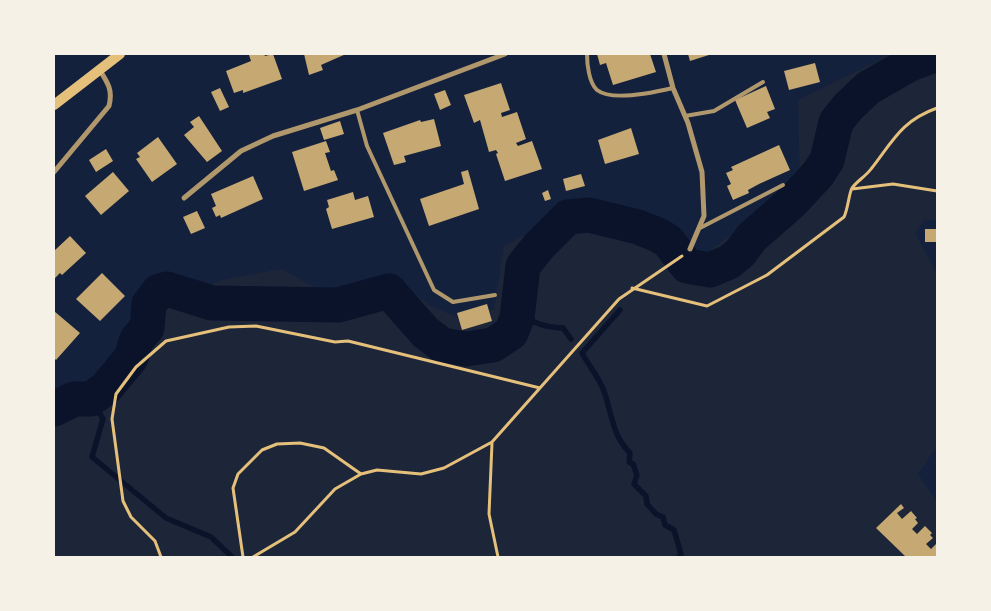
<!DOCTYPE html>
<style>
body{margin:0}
#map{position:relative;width:991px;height:611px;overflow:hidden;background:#14213d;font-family:"Playfair Display",serif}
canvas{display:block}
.frame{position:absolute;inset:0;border:55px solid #f6f1e7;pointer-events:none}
</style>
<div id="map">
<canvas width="991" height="611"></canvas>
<div class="frame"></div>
</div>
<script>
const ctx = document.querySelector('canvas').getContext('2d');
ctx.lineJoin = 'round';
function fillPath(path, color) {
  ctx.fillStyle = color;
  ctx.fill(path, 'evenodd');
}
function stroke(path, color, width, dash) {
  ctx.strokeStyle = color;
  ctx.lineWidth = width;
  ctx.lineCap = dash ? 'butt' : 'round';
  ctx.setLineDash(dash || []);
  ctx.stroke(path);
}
fillPath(new Path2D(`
 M892,54H937V220H925L915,233L937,274V446L918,474L937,502V557H54V394L96,387L167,305L221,280L281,269L329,295L400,281L429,305L461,319L494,309L504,246L574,209L702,256L800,186L798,100Z`), '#1d2539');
stroke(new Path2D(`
 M620,310L582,353C589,366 601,380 605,394C612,416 613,436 630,453L629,462L633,464L637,475L634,484L646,496L647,504L656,514L663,517L665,525L674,530L681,554L679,557
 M519,312C532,324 546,327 563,328L571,339
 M91,399L103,419L92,457L166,518L211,537L232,557`), '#0b132b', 5.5);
stroke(new Path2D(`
 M54,409L74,399H91L106,388L131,358L137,339L147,328L149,304L159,291L167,289L212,303L338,305L389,291L425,332L442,345L466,349L493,345L511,333L517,318L523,266L539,246L568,217L589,215L638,227L658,235L668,241L687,266L710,270L729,262L740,253L752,237L792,202L818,174L827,160L836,122L848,107L868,88L908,65L937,54`), '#0b132b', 35);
fillPath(new Path2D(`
 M264,54L265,56L273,54L282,79L243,93V90L234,93L226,71L251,61L249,55Z
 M304,54H346L321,65L323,70L309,75Z
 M597,54H650L656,72L613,85L606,63L600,65Z
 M688,54H712L690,61Z
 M815,63L820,82L789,90L784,71Z
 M501,83L510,110L501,113L502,117L517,112L526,139L516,143L518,146L532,141L542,169L505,181L496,154L498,153L496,150L489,152L480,120L474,123L464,95Z
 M766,86L775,109L767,112L770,118L747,128L735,100Z
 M220,88L229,107L220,111L211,92Z
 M445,90L451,105L440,110L434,94Z
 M199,116L222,151L207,162L184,135L194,127L190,122Z
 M434,119L441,146L404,156L406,162L394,165L383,133L420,120L421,122Z
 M340,121L344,134L324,140L320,128Z
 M631,128L639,154L605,164L598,140Z
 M158,137L177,164L152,182L136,159L140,157L137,153Z
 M326,141L330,152L325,153L331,171L334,170L338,180L304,191L292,152Z
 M779,145L790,170L759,184L748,190L749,193L733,200L727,186L731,184L726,173L733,170L731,167Z
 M106,149L113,161L96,172L89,160Z
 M468,170L479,209L429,226L420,199L464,184L461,172Z
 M113,172L129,191L101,215L85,196Z
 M581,174L585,186L566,191L563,179Z
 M253,176L263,199L221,218L220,215L216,217L212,208L216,206L211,194Z
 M548,190L551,199L545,201L542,193Z
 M353,192L355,200L368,196L374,217L332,229L326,209L329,207L327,200Z
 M197,211L205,228L191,234L183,217Z
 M925,229H937V242H925Z
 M70,236L86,253L62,275L60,273L54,279V251Z
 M102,273L125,296L100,321L76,299Z
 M487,304L492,321L462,330L457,313Z
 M54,311L80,333L56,360L54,358Z
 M901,504L904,508L897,513L902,519L911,511L917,518L915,519L918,523L912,529L917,534L925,526L932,533L930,535L933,538L926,544L931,549L937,543V557H906L876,528Z`), '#c6a872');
stroke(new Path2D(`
 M852,189L893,184L937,191
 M632,288L707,306L767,275L844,217C848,209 849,193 852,188C857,181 866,176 871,169C893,141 901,121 937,108
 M492,443L489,514L498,557
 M161,557L155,541L131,517L123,501L112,419L116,394L136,367L166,341L229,327L256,326L335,342L348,341L540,388
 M243,557L233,488L238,474L262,450L277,444L300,443L324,448L361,474
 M253,557L295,532L335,489L361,474L377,470L421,474L444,468L492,442L619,299L682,256`), '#e5c07b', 3);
stroke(new Path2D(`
 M587,54C587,64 589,83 597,90C612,102 656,92 673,88
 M357,110L367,146L434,290L453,302L495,295
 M685,116L714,111L763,82
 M700,228L783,185`), '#b1986c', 4);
stroke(new Path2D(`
 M664,54L673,88L688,123L702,172L704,216L690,249
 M54,172L109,106C113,90 108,83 99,69
 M184,198L241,151L273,136L357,110L505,54`), '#b1986c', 5);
stroke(new Path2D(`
 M54,105L120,54`), '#e5c07b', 10);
</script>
